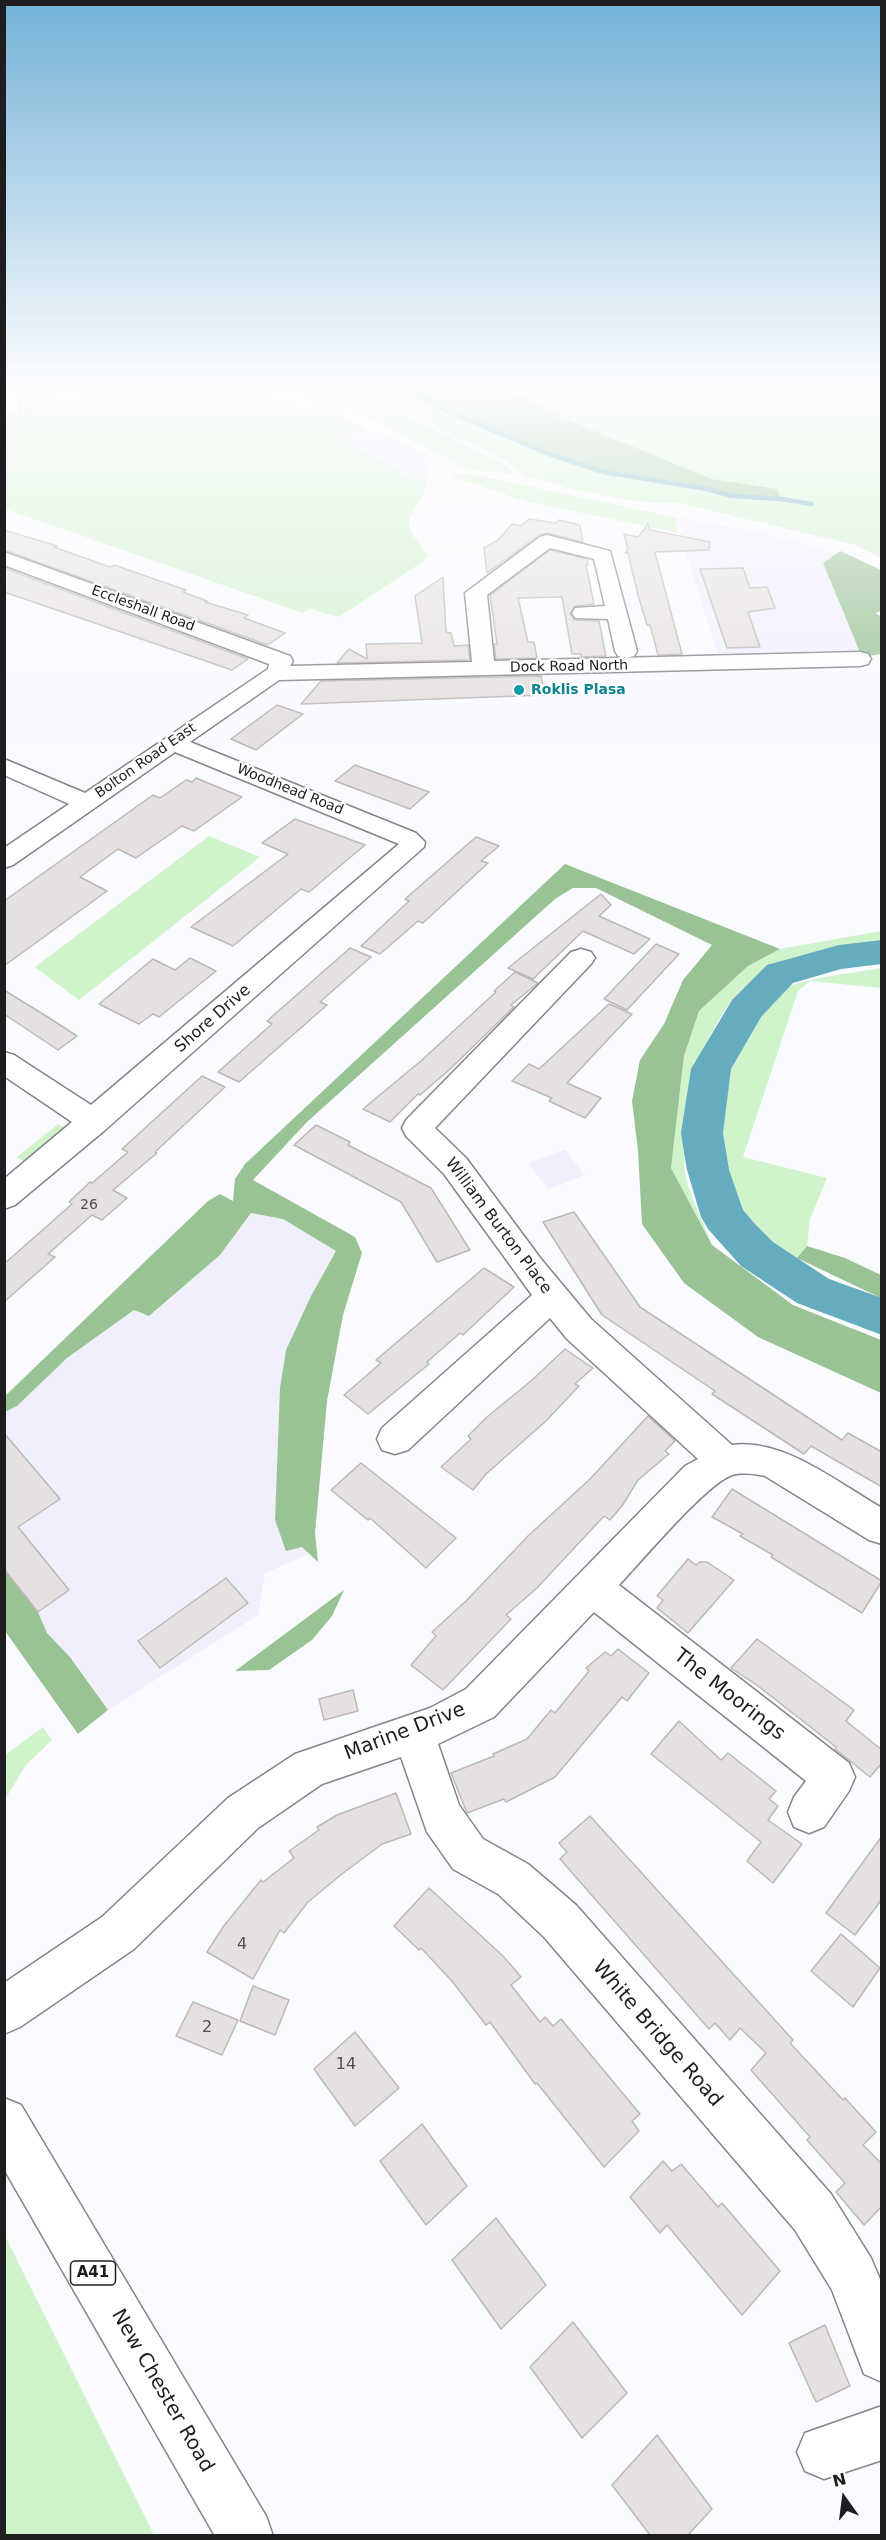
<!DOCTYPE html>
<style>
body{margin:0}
#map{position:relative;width:886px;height:2540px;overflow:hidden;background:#fafbff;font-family:"DejaVu Sans",sans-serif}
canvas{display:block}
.frame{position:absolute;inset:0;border:6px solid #1e1e20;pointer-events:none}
.north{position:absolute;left:814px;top:2468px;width:60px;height:60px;-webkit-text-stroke:4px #fff;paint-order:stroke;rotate:346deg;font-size:16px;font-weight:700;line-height:24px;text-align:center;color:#1e1e20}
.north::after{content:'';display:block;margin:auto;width:21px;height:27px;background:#1e1e20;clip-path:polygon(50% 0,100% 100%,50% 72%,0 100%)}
</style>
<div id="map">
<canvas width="886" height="2540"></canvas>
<div class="frame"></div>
<div class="north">N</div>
</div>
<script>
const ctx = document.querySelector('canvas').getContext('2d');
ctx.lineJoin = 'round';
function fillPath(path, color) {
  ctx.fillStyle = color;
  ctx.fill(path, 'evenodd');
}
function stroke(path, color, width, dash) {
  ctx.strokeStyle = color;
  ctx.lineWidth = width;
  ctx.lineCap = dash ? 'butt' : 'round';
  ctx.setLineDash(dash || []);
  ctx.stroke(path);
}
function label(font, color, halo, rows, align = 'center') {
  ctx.font = font + ' "DejaVu Sans",sans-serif';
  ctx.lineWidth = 4.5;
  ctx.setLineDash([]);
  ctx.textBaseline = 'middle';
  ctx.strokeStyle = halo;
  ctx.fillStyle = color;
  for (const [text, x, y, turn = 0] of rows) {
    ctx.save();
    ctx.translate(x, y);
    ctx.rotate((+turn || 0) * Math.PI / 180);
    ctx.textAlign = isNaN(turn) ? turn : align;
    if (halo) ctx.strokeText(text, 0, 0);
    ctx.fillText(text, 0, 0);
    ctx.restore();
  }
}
fillPath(new Path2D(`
 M365,430L392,436L425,454L427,478L418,481L339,438Z
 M674,517L755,531L807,544L834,555L823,563L859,650L718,654Z
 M565,1150L585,1175L548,1189L528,1163Z
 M251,1213L283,1219L336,1251L311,1296L286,1350L280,1388L275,1520L309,1554L265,1573L258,1615L108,1710L71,1657L47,1633L38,1612L5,1569V1412L17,1405L67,1358L135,1309L150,1316L220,1255Z`), '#eff0fc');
fillPath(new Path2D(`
 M242,386L293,408L298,416L316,413L307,394L314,390L343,409L346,419L367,429L340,438L417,481L427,478C428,496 406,516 409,527C412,536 423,547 428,555L424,561L339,617L310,609L303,613L5,509L4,410L24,416L49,405L64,408L93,393L121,397L169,387Z
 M317,386H358L410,417L505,465L515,474L470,470L346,407Z
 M367,386H881V558L855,545L679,503L639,502L566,488L544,480L527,477L501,458L445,432Z
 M466,473L674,517L678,533L525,501L453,477L455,474Z
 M209,836L260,857L79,1000L35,967Z
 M881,931V946C844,948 786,956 755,978C707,1014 686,1089 685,1145C685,1154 683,1164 685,1173C689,1196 704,1223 712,1245L671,1168L684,1056L699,1011L748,966L780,949Z
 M881,968V988L810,981L798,991L743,1157L827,1178L810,1219L807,1246L797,1258C779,1246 756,1235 742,1218C709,1177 715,1105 734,1060C738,1049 746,1038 752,1028C759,1015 766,999 779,991C800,978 855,973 881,968Z
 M58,1124L69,1131L28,1164L17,1157Z
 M43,1727L52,1740L26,1765L5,1799V1755Z
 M5,2236L154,2535H5Z`), '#d0f3cc');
fillPath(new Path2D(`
 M401,386H502L558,416L712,479L776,489L781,499L731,496L603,472L549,454L444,410Z
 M840,551L881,570V611L876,613L881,617V654L862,657L823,563Z
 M565,864L780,949L748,966L699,1011L684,1056L671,1168L712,1245L793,1305L881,1340V1393L758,1337L684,1283L642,1224L638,1151L632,1101L640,1060L664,1024L683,980L712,945L596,888H573L555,899L307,1122L253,1180L355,1237L362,1253L343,1315L327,1401L315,1533L318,1562L302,1547L286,1551L275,1520L280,1388L286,1350L311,1296L336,1251L283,1219L251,1213L220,1255L149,1316L134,1310L67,1358L17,1406L5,1412V1396L208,1201L220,1194L233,1201L235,1179L245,1164Z
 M807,1246L845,1258L881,1275V1298L797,1258Z
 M4,1569L38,1612L47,1633L70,1657L108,1710L78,1734L5,1631Z
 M344,1590L332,1616L312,1640L269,1670L235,1671Z`), '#9ac395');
stroke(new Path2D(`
 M401,386L444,410L549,454L603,472L707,489L731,496L781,499L812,504`), '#64acbe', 4.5);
fillPath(new Path2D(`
 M882,940V964L841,969L793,983L761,1017L731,1069L723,1133L729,1170L743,1210L755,1224L773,1242L829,1279L882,1298V1335L797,1303L741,1266L708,1229L701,1217L687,1170L681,1133L691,1069L732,1000L767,965L839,945Z`), '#64acbe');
const building = new Path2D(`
 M19,386H43L42,389L58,390L20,418Z
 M529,519L556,523L559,520L580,525L583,542L548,533L539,535L487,573L484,548L498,540L512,524L521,526Z
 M648,524L650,530L710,542L709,550L655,552L682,654L658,655L650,625H647L638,595L628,553H625L628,550L624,534L638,537Z
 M4,530L57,546L54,547L110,567L114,565L186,590L183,592L207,601L205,602L248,615L244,618L285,633L268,645L4,550Z
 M550,550L587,559L588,565H586L594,604L575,606L570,614L575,620L599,621L606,656L581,657V654H572L562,597L518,598L528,642H534L537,658L496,659L494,644H497L490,595Z
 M4,568L248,659L232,670L4,592Z
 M743,568L750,588L767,587L775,608L748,612L760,647L727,648L700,569Z
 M443,577L446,632L451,633L454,646L468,645L470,660L337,663L349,649L367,659L366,644L422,643L415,596Z
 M541,676L545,695L301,704L321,681Z
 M277,705L303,714L256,750L231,739Z
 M355,765L429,792L410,809L335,781Z
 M196,778L242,797L194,831L182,826L136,858L118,849L80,877L107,891L4,966V901L153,795L160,798L186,780L192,782Z
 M295,819L365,845L309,892L301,889L233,946L191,927L288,854L262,843Z
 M476,837L499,846L481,861L488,863L423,923L418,921L380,954L361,946L409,901L405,899Z
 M601,894L611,905L599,916L650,939L634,954L583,931L533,979L508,968Z
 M656,944L679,954L627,1010L604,999Z
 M350,948L371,957L320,1002L327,1005L239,1082L218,1072L272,1024L267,1021Z
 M190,958L216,971L159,1017L153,1014L139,1024L99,1004L153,959L175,970Z
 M515,972L538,983L511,1005L514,1007L449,1070L420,1095L418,1094L390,1122L363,1109L422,1060L496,992L494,991Z
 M4,990L54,1021L77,1036L58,1050L4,1014Z
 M609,1004L632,1014L567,1083L601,1098L585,1118L549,1101L552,1098L512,1081L529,1064L539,1069Z
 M202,1076L225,1087L155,1152L157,1153L113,1190L127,1198L102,1220L92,1215L48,1254L55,1257L4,1302V1264L72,1204L69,1202L90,1182L92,1183L128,1152L122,1149Z
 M316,1125L350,1142L348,1145L431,1188L470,1250L437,1262L401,1202L294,1145Z
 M574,1212L640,1307L842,1440L848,1433L882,1452V1487L811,1446L804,1454L712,1394L715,1391L602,1315L543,1222Z
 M484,1268L514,1287L463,1335L460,1333L427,1362L429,1364L368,1414L344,1395L381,1363L376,1360Z
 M565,1349L593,1368L575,1384L579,1386L546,1421L486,1474L473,1490L441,1467L471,1439L468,1436L487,1417L532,1380Z
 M648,1416L675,1441L665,1451L669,1454L638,1480L622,1506L610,1520L604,1516L537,1588L506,1615L511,1619L443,1690L411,1665L436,1636L432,1632L466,1601L528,1536L590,1479Z
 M4,1433L60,1499L18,1527L69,1590L38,1612L4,1569Z
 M361,1463L456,1538L426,1568L370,1518L368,1520L331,1490Z
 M732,1489L882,1581L862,1613L771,1557L773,1555L740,1536L743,1534L712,1517Z
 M688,1559L696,1565L700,1562H707L734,1580L688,1633L657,1608L663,1600L657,1596Z
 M226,1578L248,1603L160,1668L138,1641Z
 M757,1639L854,1710L846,1721L882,1750V1763L870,1777L835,1749L836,1747L758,1686L731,1668Z
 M618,1649L649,1673L627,1701L622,1697L555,1777L506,1802L504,1799L467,1813L451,1773L494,1756L493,1754L527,1739L551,1710L555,1713L589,1671L586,1668L605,1652L611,1656Z
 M353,1690L358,1711L324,1720L319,1699Z
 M679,1721L721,1760L728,1753L776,1791L769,1799L778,1806L768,1820L802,1844L773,1883L747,1861L761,1842L651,1754Z
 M396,1793L411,1834L382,1844L342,1874L308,1902L284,1933L280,1930L253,1979L207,1952L223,1927L261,1880L263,1882L294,1858L289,1851L319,1830L317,1827L337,1815Z
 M590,1816L793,2040L790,2043L843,2100L845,2098L876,2132L863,2145L882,2164V2206L864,2225L836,2192L845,2183L807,2140L810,2137L751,2070L766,2053L740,2028L730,2040L715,2023L709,2029L560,1859L567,1852L559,1843Z
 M882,1836V1899L855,1935L826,1913Z
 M429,1888L503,1956L521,1977L511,1985L540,2022L545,2017L553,2026L561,2019L640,2114L632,2121L639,2131L604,2167L537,2083L535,2084L490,2022L486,2025L451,1980L421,1948L419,1950L394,1926Z
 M841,1934L880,1968L853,2007L811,1971Z
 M253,1986L289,2000L275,2035L240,2021Z
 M193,2002L238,2020L222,2055L176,2036Z
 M355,2032L399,2088L355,2126L314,2069Z
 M422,2124L467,2186L426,2225L380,2161Z
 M663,2161L672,2171L681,2164L718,2207L722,2203L780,2271L742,2315L667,2225L660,2233L630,2197Z
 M496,2218L546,2285L501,2329L452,2260Z
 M573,2322L627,2393L582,2438L530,2367Z
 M825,2325L850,2386L816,2402L789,2343Z
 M657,2435L712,2509L688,2535H650L612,2485Z`);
fillPath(building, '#e6e1e0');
stroke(building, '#bdb8b8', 1.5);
const minor = new Path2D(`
 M547,535L610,551L637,651L634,656L626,658L618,656L615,651L608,619L575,618L572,613L575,608L605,606L594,559L550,548L487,595L494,661L860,652L868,654L871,659L868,664L860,666L279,680L190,742L416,833L425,842L424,847L105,1130L15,1205L4,1209V1179L72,1122L4,1076V1052L14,1055L91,1105L399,844L175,752L13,865L4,868V848L69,804L4,775V759L85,793L268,669L269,664L4,565V552L290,656L293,661L290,666L472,662L465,593L540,537Z
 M581,949L591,952L595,958L591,964L435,1128L466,1158L541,1259L591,1319L732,1445C784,1438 838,1483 882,1508V1544L869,1540L765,1476C754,1474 743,1472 732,1475C705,1485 642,1561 619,1585L849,1763L855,1777L849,1791L824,1827L809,1833L794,1827L788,1812L794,1797L806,1781L594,1612L494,1717L438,1744L459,1805L483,1839L528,1864L576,1905L831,2194L871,2258L882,2284V2382L864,2374L832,2290L795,2230L544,1937L498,1894L453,1869L427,1832L401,1757L322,1784L258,1828L134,1949L20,2027L4,2034V1983L102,1917L228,1798L295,1754L430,1708L466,1689L685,1466L698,1459L567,1339L550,1318L408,1450L395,1454L382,1450L377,1439L382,1428L532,1295L444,1174L406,1136L402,1128L406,1120L571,952Z
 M882,2406V2460L824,2479L805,2471L797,2452L805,2433Z`);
const highway = new Path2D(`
 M4,2098L21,2105L266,2516L273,2536H215L4,2169Z`);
stroke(minor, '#848589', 3);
stroke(highway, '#848589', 3);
fillPath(minor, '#fff');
fillPath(highway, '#fff');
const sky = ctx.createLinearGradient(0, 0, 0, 742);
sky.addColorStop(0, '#73b1d7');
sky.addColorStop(0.52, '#fdfdff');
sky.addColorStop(1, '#fdfdff00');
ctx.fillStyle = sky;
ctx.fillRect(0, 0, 886, 742);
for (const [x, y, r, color] of [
 [519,690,6,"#0f9aa8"]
]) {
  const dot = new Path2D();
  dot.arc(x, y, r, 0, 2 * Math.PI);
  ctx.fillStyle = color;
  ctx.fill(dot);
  stroke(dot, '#fff', 2);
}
label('14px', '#1e1e20', '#fff', [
 ["Eccleshall Road",143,609,20],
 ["Dock Road North",569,667,-1],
 ["Bolton Road East",146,761,-35],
 ["Woodhead Road",290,790,22]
]);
label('bold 14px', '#0d838f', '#fff', [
 ["Roklis Plasa",531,690]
], 'left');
label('14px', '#504f50', null, [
 ["26",89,1205]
]);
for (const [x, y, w] of [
 [93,2273,45]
]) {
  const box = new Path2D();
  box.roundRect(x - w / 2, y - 12, w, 24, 4.5);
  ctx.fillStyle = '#fff';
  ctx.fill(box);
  stroke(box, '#1e1e20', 1.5);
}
label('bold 15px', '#1e1e20', null, [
 ["A41",93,2273]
]);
label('16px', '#1e1e20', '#fff', [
 ["Shore Drive",213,1019,-41],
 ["William Burton Place",498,1226,53]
]);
label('16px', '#504f50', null, [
 ["4",242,1945],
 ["2",207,2028],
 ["14",346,2065]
]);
label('20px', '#1e1e20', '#fff', [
 ["The Moorings",729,1695,38],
 ["Marine Drive",405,1732,-21],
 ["White Bridge Road",657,2034,49],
 ["New Chester Road",162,2391,60]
]);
</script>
